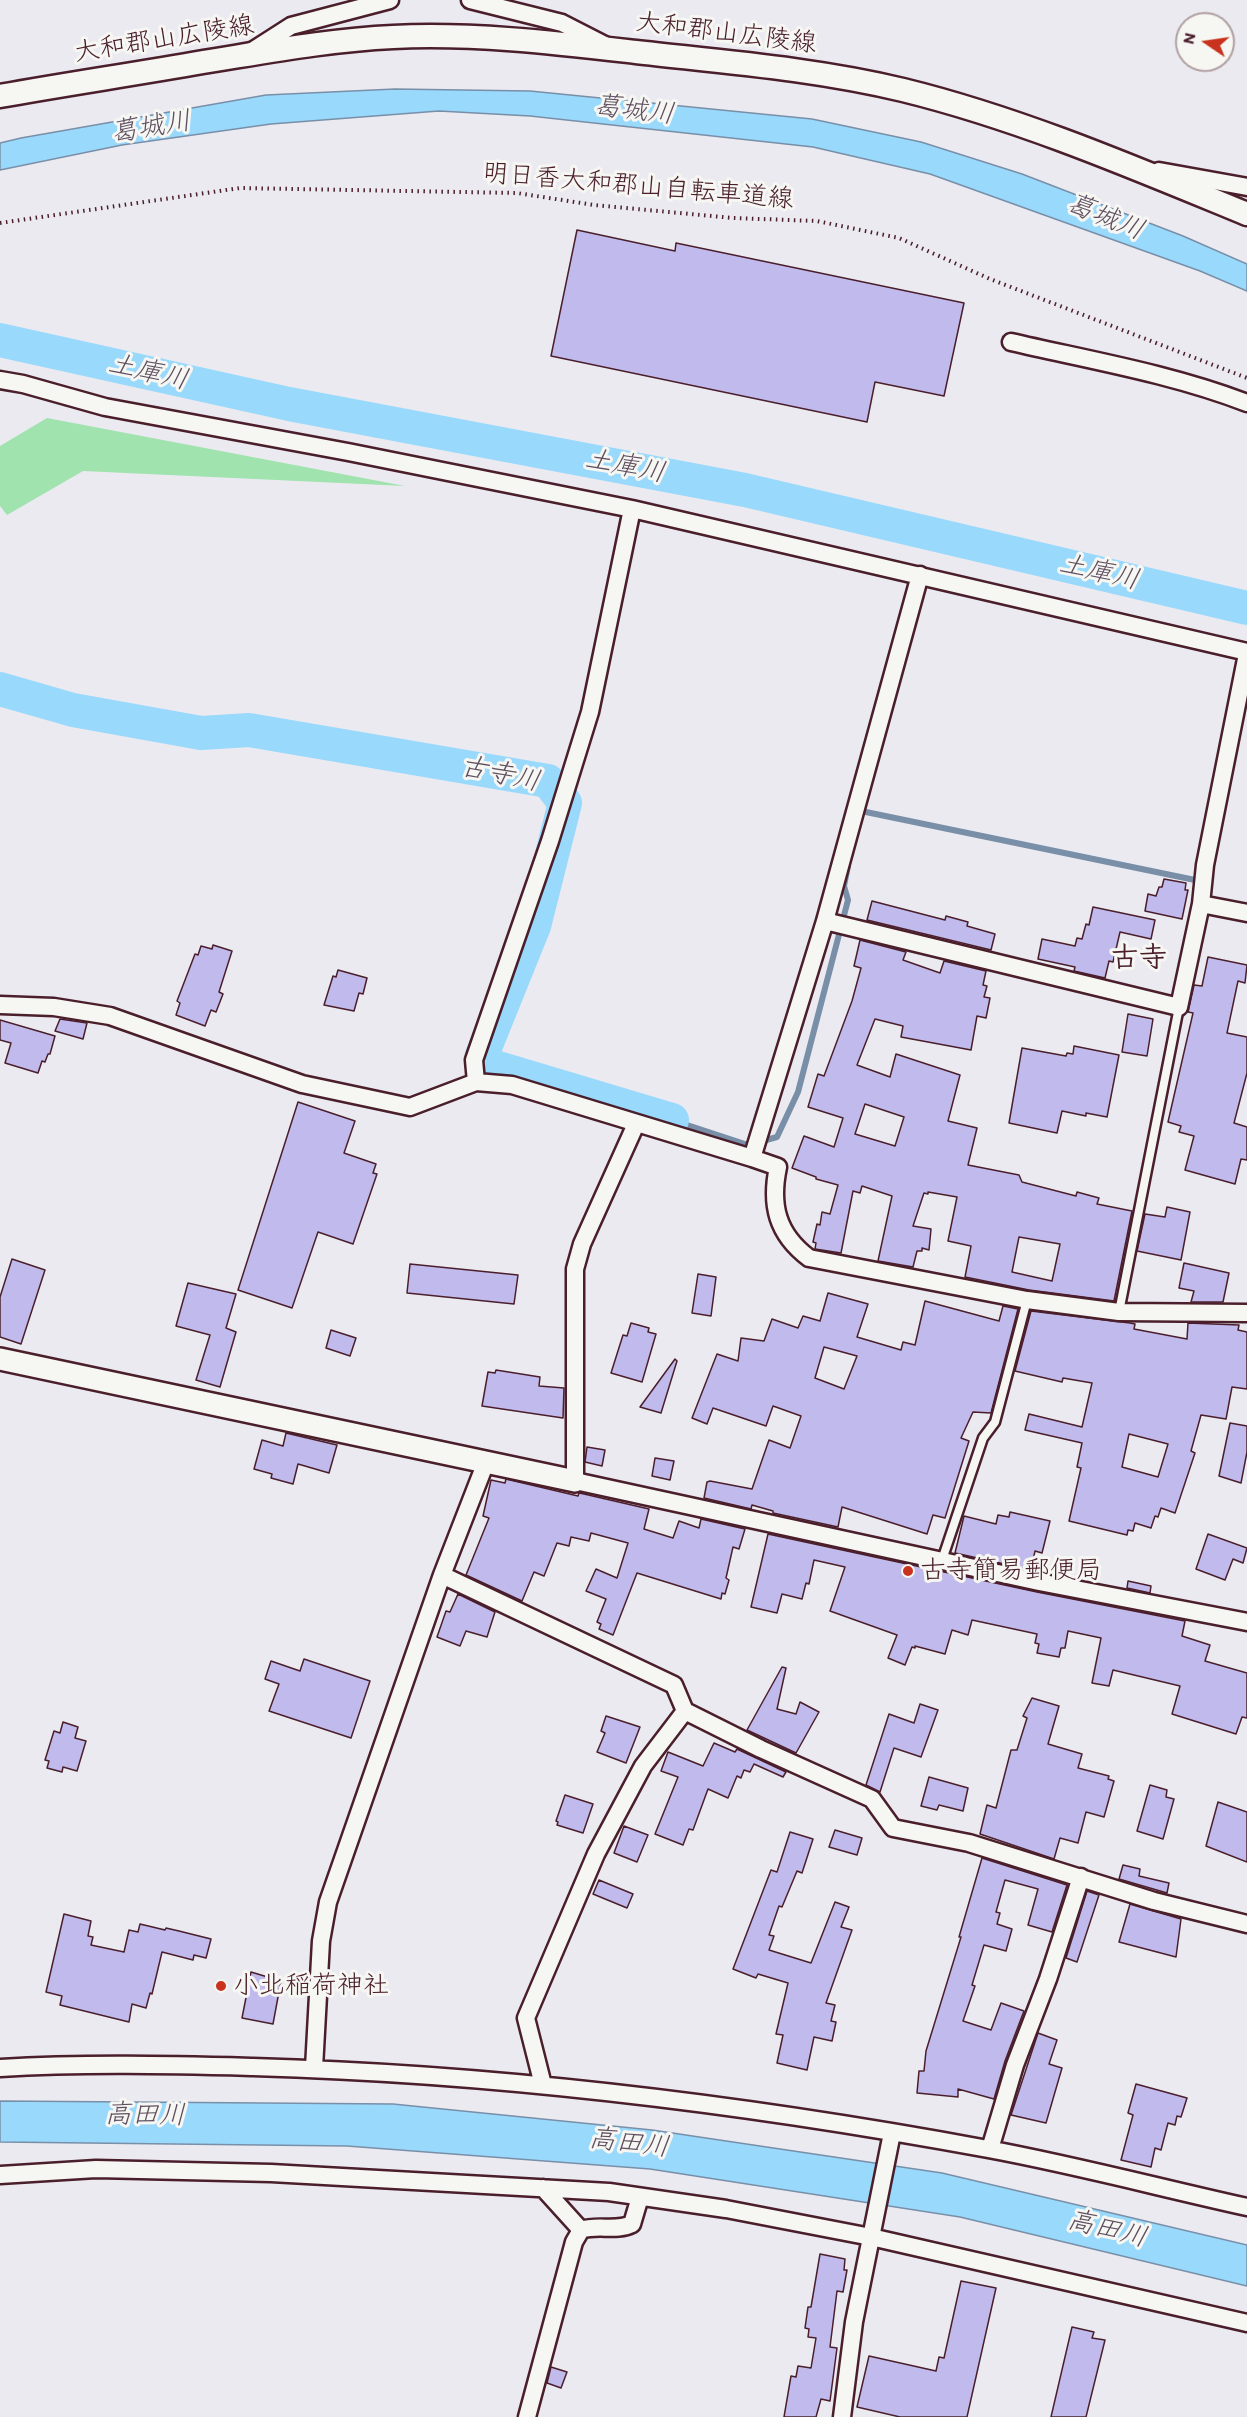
<!DOCTYPE html>
<meta charset="utf-8">
<style>
body{margin:0}
#map{position:relative;width:1247px;height:2417px;overflow:hidden;background:#ebeaf1;font-family:Itim,sans-serif}
canvas{display:block}
.north{position:absolute;left:1175px;top:12px;width:60px;height:60px;box-sizing:border-box;background:#f6f6f2;border:2px solid #b1a0a2;border-radius:50%;rotate:283deg;font-size:16px;font-weight:700;line-height:24px;text-align:center;color:#4a1f2b}
.north::after{content:'';display:block;margin:auto;width:21px;height:27px;background:#c8321e;clip-path:polygon(50% 0,100% 100%,50% 72%,0 100%)}
</style>
<div id="map">
<canvas width="1247" height="2417"></canvas>
<div class="north">N</div>
</div>
<script>
const ctx = document.querySelector('canvas').getContext('2d');
ctx.lineJoin = 'round';
function fillPath(path, color) {
  ctx.fillStyle = color;
  ctx.fill(path, 'evenodd');
}
function stroke(path, color, width, dash) {
  ctx.strokeStyle = color;
  ctx.lineWidth = width;
  ctx.lineCap = dash ? 'butt' : 'round';
  ctx.setLineDash(dash || []);
  ctx.stroke(path);
}
function label(font, color, halo, rows, align = 'center') {
  ctx.font = font + ' Itim,"Klee One",sans-serif';
  ctx.lineWidth = 6;
  ctx.setLineDash([]);
  ctx.textBaseline = 'middle';
  ctx.strokeStyle = halo;
  ctx.fillStyle = color;
  for (const [text, x, y, turn = 0] of rows) {
    ctx.save();
    ctx.translate(x, y);
    ctx.rotate((+turn || 0) * Math.PI / 180);
    ctx.textAlign = isNaN(turn) ? turn : align;
    if (halo) ctx.strokeText(text, 0, 0);
    ctx.fillText(text, 0, 0);
    ctx.restore();
  }
}
fillPath(new Path2D(`
 M47,418L405,486L83,471L7,515L0,506V446Z`), '#a0e3ae');
const water = new Path2D(`
 M395,89L530,91L812,119L921,142L1022,174L1183,236L1247,264V291L1200,271L930,174L813,147L530,116L439,111L271,124L122,145L0,170V143L21,138L266,95Z
 M0,2101L393,2104L652,2130L942,2173L1247,2245V2286L960,2217L650,2169L347,2146L0,2142Z`);
fillPath(water, '#99d9fb');
stroke(water, '#798fa8', 1.5);
stroke(new Path2D(`
 M860,815L861,811L1195,880
 M672,1120L748,1145L777,1137L798,1092L848,900L844,886L848,866`), '#798fa8', 6);
stroke(new Path2D(`
 M0,340L289,404L745,490L1247,608
 M0,689L73,710L201,733L249,730L548,781L565,803L534,926L482,1055L485,1064L672,1120`), '#99d9fb', 34);
const building = new Path2D(`
 M577,230L675,251L676,243L964,303L944,396L875,382L867,422L551,356Z
 M1164,879L1186,883L1185,890H1188L1182,919L1145,911L1148,894L1156,896L1159,887H1162Z
 M872,901L945,920L946,916L968,922L967,926L995,934L991,950L867,920Z
 M1093,907L1155,920L1151,939L1120,932L1113,962L1109,961L1105,978L1074,971L1075,967L1038,959L1042,939L1075,946L1077,938L1082,939L1086,924L1089,925Z
 M860,940L906,952L903,960L940,973L944,961L986,971L983,985L987,986L984,997L990,998L986,1018L977,1016L971,1050L901,1037L903,1026L875,1019L857,1065L890,1077L896,1054L960,1075L948,1121L977,1128L968,1165L1019,1175L1022,1182L1076,1196L1077,1192L1099,1198L1097,1204L1132,1211L1114,1301L1029,1290L965,1277L971,1246L948,1241L957,1197L928,1192V1194L924,1193L913,1226L931,1229L929,1250L922,1248V1251H917L913,1267L878,1261L892,1196L862,1186L860,1193L853,1191L841,1253L815,1249L816,1243L813,1242L817,1224L820,1225L822,1212L830,1214L838,1185L816,1179V1177L792,1168L804,1136L834,1147L843,1118L808,1107L818,1074L824,1076L852,1001L861,968L854,966ZM865,1104L904,1117L895,1146L855,1134ZM1019,1237L1060,1244L1052,1281L1012,1272Z
 M213,945L232,951L219,992L223,994L216,1012L211,1010L205,1026L176,1015L180,1003L177,1001L195,954L198,955L201,946L212,949Z
 M1208,957L1247,965L1245,983L1238,981L1227,1033L1247,1037V1073L1234,1123L1247,1127V1160L1241,1159L1235,1184L1185,1170L1194,1136L1179,1132L1181,1126L1168,1122L1193,1013L1188,1012L1194,985L1202,986Z
 M338,970L367,978L363,994L359,993L354,1011L324,1005L333,976L336,977Z
 M1128,1014L1153,1019L1147,1056L1122,1052Z
 M60,1019L87,1023L83,1039L55,1031Z
 M0,1020L55,1036L50,1054H48L45,1062L42,1061L38,1073L5,1063L11,1043L0,1040Z
 M1074,1046L1119,1055L1107,1117L1086,1113V1116L1062,1111L1057,1133L1009,1123L1022,1048L1066,1056L1067,1053L1073,1054Z
 M298,1102L355,1121L344,1153L376,1164L373,1173L377,1174L353,1244L318,1232L292,1308L238,1290Z
 M1167,1207L1190,1212L1181,1260L1137,1251L1145,1214L1165,1217Z
 M12,1259L45,1270L21,1344L0,1337V1297Z
 M1184,1263L1229,1273L1223,1302H1191L1194,1291L1179,1288Z
 M410,1264L518,1275L514,1304L407,1293Z
 M698,1274L716,1277L711,1316L692,1313Z
 M188,1283L236,1294L226,1328L236,1332L220,1387L196,1380L210,1335L176,1326Z
 M828,1293L868,1304L857,1337L901,1350L903,1342L915,1345L925,1301L999,1321L1003,1306L1018,1309L991,1413L973,1412L961,1438L969,1441L945,1518L933,1515L927,1534L842,1507L838,1527L773,1513V1511L752,1505L751,1509L704,1498L707,1482L710,1481L752,1489L769,1440L790,1448L801,1416L773,1406L766,1426L713,1408L707,1424L692,1418L717,1354L738,1361L741,1338L764,1341L772,1319L798,1328L803,1316L820,1321ZM824,1347L857,1356L844,1389L815,1378Z
 M1031,1311L1130,1323L1135,1324L1134,1329L1187,1339L1188,1323L1239,1325L1238,1330L1247,1332V1389L1232,1387L1226,1419L1201,1415L1191,1451L1195,1453L1175,1513L1161,1508L1158,1517L1155,1516L1151,1528L1135,1523L1133,1531L1128,1530L1127,1535L1069,1521L1081,1468L1077,1467L1082,1443L1025,1430L1029,1414L1082,1427L1092,1383L1063,1378L1062,1382L1015,1371ZM1129,1434L1168,1444L1158,1477L1122,1467Z
 M631,1323L649,1328L648,1332L656,1334L642,1382L611,1373L623,1335L627,1336Z
 M331,1330L356,1338L350,1356L326,1348Z
 M675,1359L677,1361L661,1413L640,1407Z
 M496,1370L540,1377L539,1386L564,1388L563,1418L482,1406L488,1372L495,1373Z
 M1230,1423L1247,1426V1452L1241,1483L1219,1476Z
 M286,1433L337,1445L329,1473L298,1464L293,1484L271,1478L272,1474L254,1469L262,1440L283,1446Z
 M587,1447L605,1450L602,1466L585,1462Z
 M655,1458L674,1461L670,1480L652,1476Z
 M506,1479L578,1496L579,1493L584,1494L649,1509L644,1529L673,1538L679,1521L699,1528L701,1519L745,1529L739,1549L733,1547L726,1578L729,1580L725,1594L722,1593L721,1599L637,1573L613,1635L599,1629L601,1624L597,1622L606,1599L586,1591L596,1569L617,1578L628,1543L591,1533L589,1541L571,1537L569,1546L557,1543L544,1576L534,1572L522,1601L466,1575L489,1518L483,1516L491,1480L505,1483Z
 M1010,1512L1050,1521L1042,1553L1035,1551L1031,1570L955,1553L964,1516L996,1524L998,1515L1009,1517Z
 M768,1534L1037,1592L1185,1621L1182,1636L1210,1645L1205,1661L1247,1673V1718L1242,1717L1236,1734L1172,1714L1180,1686L1113,1670L1109,1686L1092,1683L1101,1638L1068,1631L1065,1648H1061L1059,1657L1037,1653L1039,1644L1035,1643L1037,1634L972,1620L968,1635L952,1630L945,1654L915,1646V1648L912,1647L905,1665L888,1658L897,1635L830,1611L845,1567L814,1560L809,1584L806,1583L802,1599L782,1594L777,1613L751,1607Z
 M1208,1534L1247,1548L1243,1563L1233,1559L1225,1580L1196,1569Z
 M1128,1581L1151,1586L1150,1593L1127,1588Z
 M458,1594L495,1612L487,1637L466,1631L460,1646L437,1637L446,1611L450,1612Z
 M304,1659L370,1681L351,1738L269,1711L279,1684L265,1679L271,1661L300,1671Z
 M782,1667L786,1668L777,1709L796,1714L800,1702L819,1712L796,1753L747,1730Z
 M1032,1698L1059,1706L1048,1744L1082,1754L1078,1768L1109,1776L1108,1779L1114,1781L1104,1817L1086,1812L1078,1843L1060,1838L1054,1859L980,1834L987,1805L996,1808L1011,1750H1017L1027,1718L1023,1716Z
 M920,1704L938,1710L921,1757L894,1748L880,1792L866,1785L889,1714L914,1723Z
 M606,1716L640,1727L626,1763L597,1752L605,1733L601,1731Z
 M63,1722L78,1727L75,1738L86,1741L77,1771L63,1767L62,1772L47,1768L49,1761L45,1760L54,1731L60,1733Z
 M714,1743L735,1752L737,1749L786,1772L783,1777L754,1764L750,1772L744,1770L741,1778L737,1776L728,1798L708,1789L693,1830L689,1829L683,1845L655,1834L678,1777L661,1771L668,1752L703,1766Z
 M929,1777L968,1788L963,1811L939,1805L937,1810L921,1806Z
 M1150,1785L1167,1790L1166,1797L1174,1799L1163,1839L1137,1831Z
 M565,1795L593,1804L583,1833L557,1825L558,1822L556,1821Z
 M1218,1802L1247,1812V1862L1206,1846Z
 M624,1826L648,1835L637,1862L614,1853Z
 M835,1830L862,1838L857,1855L829,1847Z
 M790,1832L813,1839L802,1873L797,1871L782,1907L779,1906L769,1935L774,1936L769,1950L811,1963L835,1902L849,1907L841,1927L852,1930L826,2003L835,2005L831,2021L836,2022L832,2041L814,2037L807,2070L777,2063L783,2035L776,2034L788,1983L758,1974L756,1978L733,1969L771,1870L777,1872Z
 M982,1858L1067,1885L1052,1932L1028,1925L1038,1889L1005,1880L996,1912L1000,1913L997,1924L1012,1929L1006,1951L984,1945L972,1985L975,1986L963,2021L991,2030L1001,2003L1024,2011L1005,2061L994,2099L958,2089V2097L917,2093L919,2071H924L926,2051L961,1937H959Z
 M1123,1865L1140,1869L1139,1876L1169,1883L1167,1893L1119,1879Z
 M599,1880L633,1894L627,1908L593,1894Z
 M1087,1891L1099,1895L1077,1962L1066,1958Z
 M1130,1904L1181,1919L1176,1957L1119,1942Z
 M64,1914L91,1921L88,1936L93,1937L91,1945L124,1952L129,1930L138,1932L140,1924L165,1930L166,1928L179,1931L211,1939L206,1958L194,1955L193,1960L162,1952L152,1994L150,1993L146,2008L132,2004L129,2022L60,2005L62,1996L46,1992Z
 M251,1972L281,1981L273,2024L242,2018Z
 M1038,2033L1057,2040L1049,2064L1062,2068L1046,2123L1011,2115Z
 M1136,2084L1187,2098L1181,2117L1177,2116L1175,2125L1168,2123L1161,2150L1155,2148L1151,2167L1121,2160L1133,2115L1128,2113Z
 M820,2254L845,2259L844,2270H847L843,2292L837,2291L830,2347L837,2348L830,2401L821,2399L816,2417H784L791,2376L796,2377L798,2366L811,2368L816,2338L808,2337L809,2329L805,2328L808,2307H811Z
 M961,2281L996,2288L967,2417H900L857,2407L869,2356L936,2371L939,2357L944,2358Z
 M1072,2327L1094,2332L1092,2338L1105,2340L1086,2417H1051Z
 M551,2367L567,2372L561,2388L547,2383Z`);
fillPath(building, '#c1baec');
stroke(building, '#4a1f2b', 1.5);
const service = new Path2D(`
 M1119,1312L1179,1007
 M942,1560L983,1438L995,1422L1027,1300`);
const minor = new Path2D(`
 M470,0L562,23L605,45
 M252,51L291,26L390,0
 M1159,171L1247,187
 M1011,342C1089,360 1172,374 1247,403
 M0,380L23,384L105,407L348,452L632,509L1247,652
 M1201,904L1247,913
 M825,921L920,575
 M0,1005L54,1007L110,1016L302,1084L410,1107L476,1082L512,1085L752,1158L778,1167C770,1205 777,1234 809,1258L1027,1300L1119,1312L1247,1313
 M476,1082L474,1060L550,841L590,712L632,509
 M636,1124L582,1244L575,1269V1481L1039,1582L1247,1622
 M752,1158L825,921L1179,1007L1201,904L1205,865L1247,654
 M442,1575L674,1685L685,1711L761,1749L872,1799L893,1828L969,1843L1154,1901L1247,1924
 M0,2068C85,2063 168,2065 253,2067C500,2074 745,2104 988,2149C1075,2165 1161,2188 1247,2207
 M314,2068L321,1941L328,1902L442,1575L486,1462
 M543,2085L526,2018L596,1854L643,1766L685,1711
 M990,2149L1015,2065L1048,1979L1081,1877
 M0,2175L96,2169L271,2173L609,2192L726,2209L871,2237L1247,2323
 M543,2188L581,2230
 M527,2417L574,2242L581,2230C598,2224 616,2232 632,2224L640,2197
 M842,2417L854,2322L892,2133`);
const tertiary = new Path2D(`
 M0,1359L575,1481`);
const secondary = new Path2D(`
 M0,96C67,84 135,74 203,62C266,52 329,40 393,37C473,33 557,43 636,52C725,62 816,69 903,90C1021,119 1135,168 1247,214`);
stroke(service, '#4a1f2b', 13);
stroke(minor, '#4a1f2b', 21);
stroke(tertiary, '#4a1f2b', 26);
stroke(secondary, '#4a1f2b', 27);
stroke(new Path2D(`
 M0,223L240,188L517,193L594,205L733,218L817,221L899,238L990,279L1247,378`), '#4a1f2b', 4, [1.5, 4.5]);
stroke(service, '#f6f6f2', 8);
stroke(minor, '#f6f6f2', 16);
stroke(tertiary, '#f6f6f2', 21);
stroke(secondary, '#f6f6f2', 22);
for (const [x, y, r, color] of [
 [908,1571,6,"#c8321e"],
 [221,1986,6,"#c8321e"]
]) {
  const dot = new Path2D();
  dot.arc(x, y, r, 0, 2 * Math.PI);
  ctx.fillStyle = color;
  ctx.fill(dot);
  stroke(dot, '#f6f6f2', 2);
}
label('26px', '#4a1f2b', '#f6f6f2', [
 ["大和郡山広陵線",726,34,7],
 ["大和郡山広陵線",164,40,-9],
 ["明日香大和郡山自転車道線",638,187,5]
]);
label('26px', '#4a1f2b', '#f6f6f2', [
 ["古寺簡易郵便局",920,1571],
 ["小北稲荷神社",233,1986]
], 'left');
label('italic 27px', '#5e4e5f', '#f6f6f2', [
 ["葛城川",634,111,7],
 ["葛城川",151,128,-9],
 ["葛城川",1105,218,22],
 ["土庫川",148,373,13],
 ["土庫川",625,467,11],
 ["土庫川",1099,573,13],
 ["古寺川",500,775,12],
 ["高田川",145,2116,1],
 ["高田川",629,2144,7],
 ["高田川",1107,2230,14]
]);
label('bold 28px', '#4a1f2b', '#f6f6f2', [
 ["古寺",1139,959]
]);
</script>
